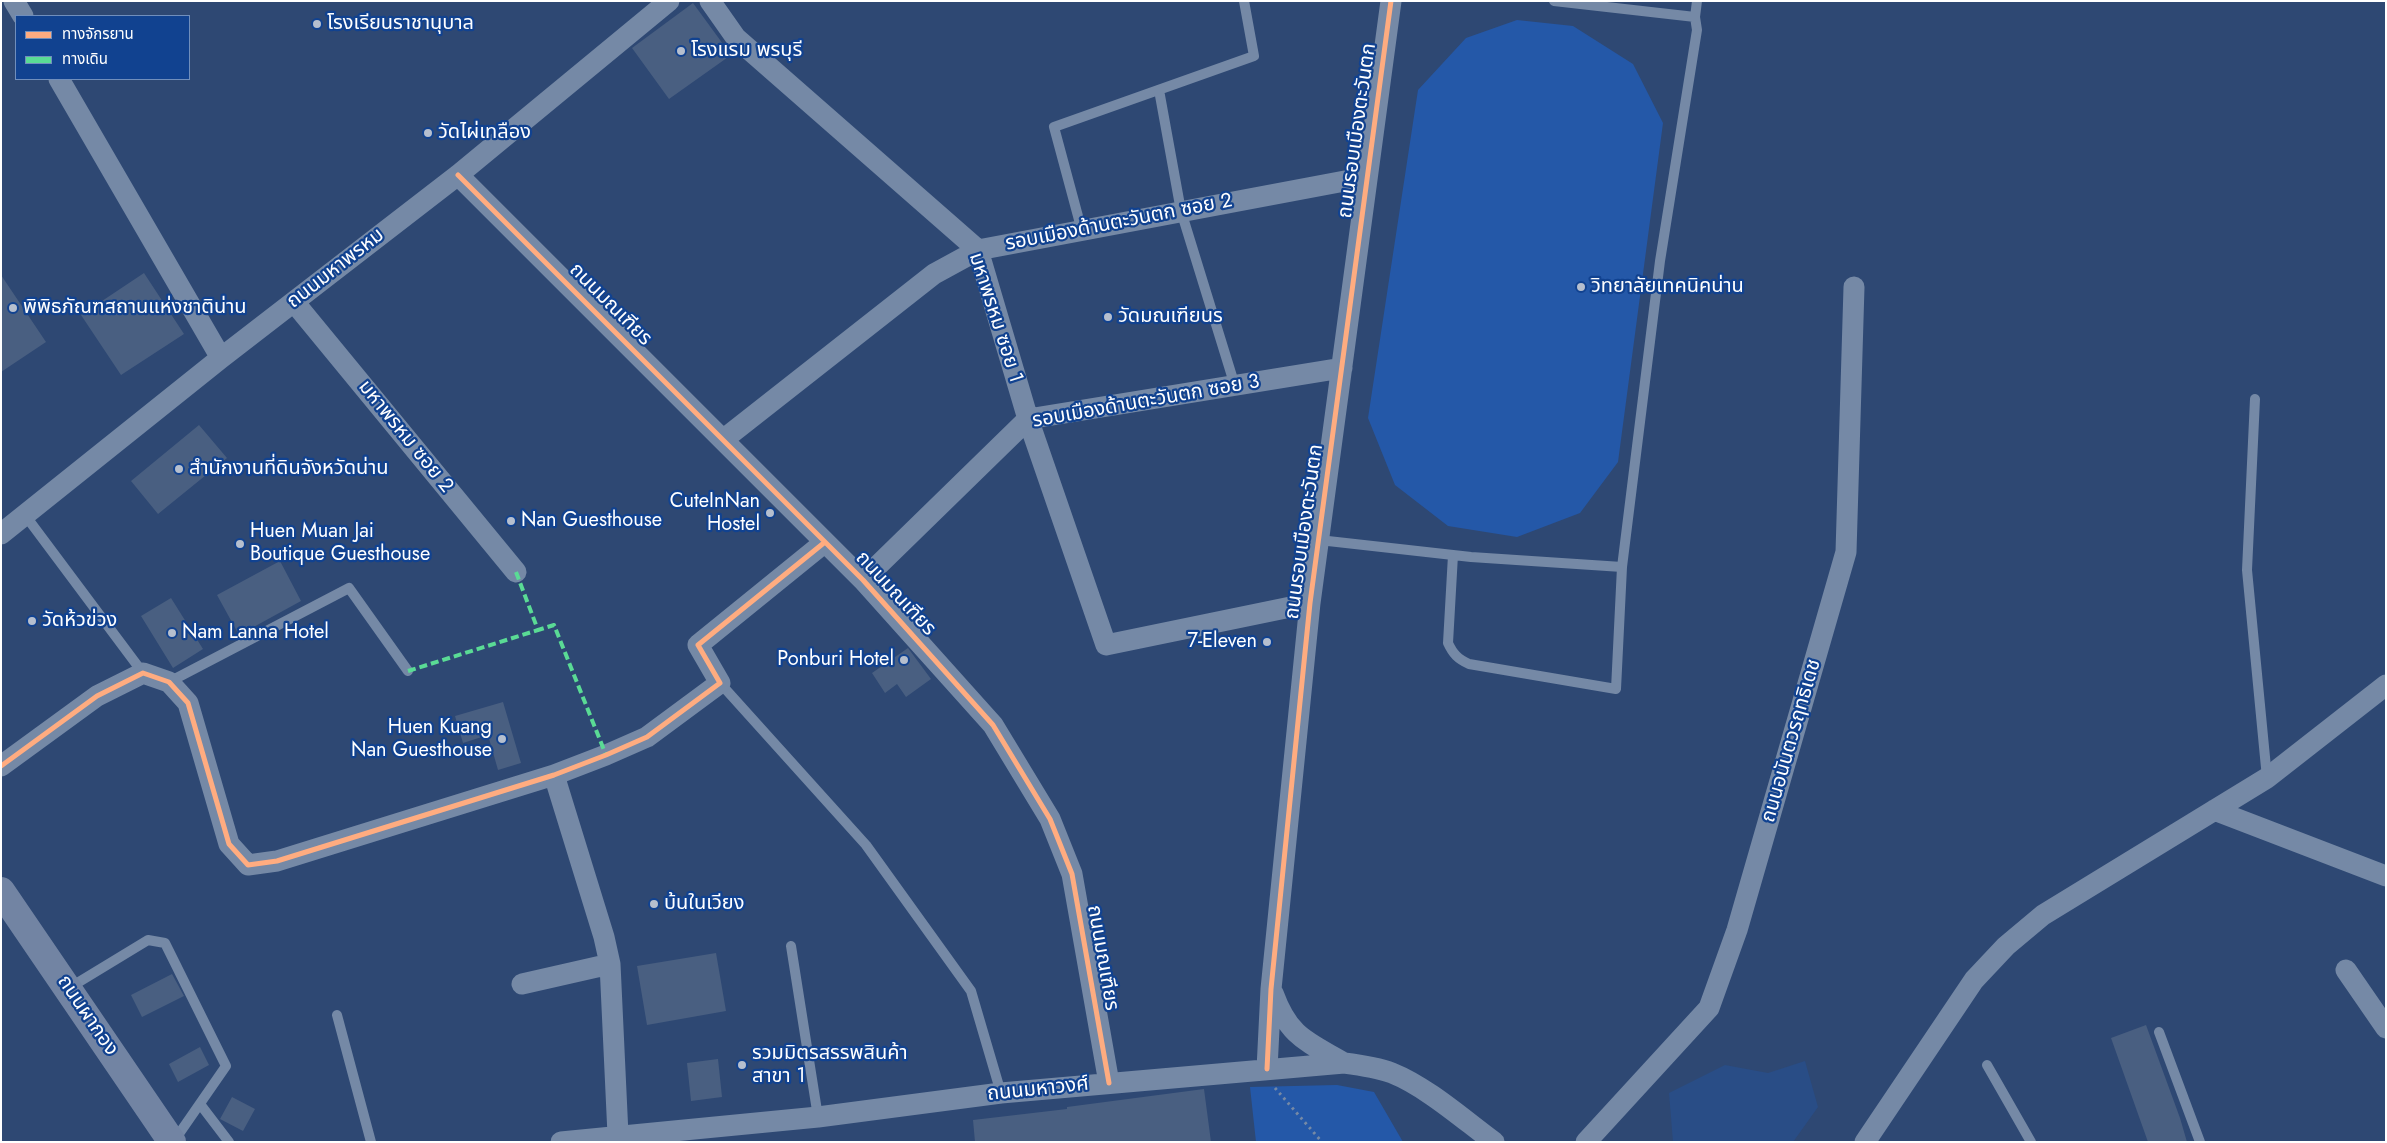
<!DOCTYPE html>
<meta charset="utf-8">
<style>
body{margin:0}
#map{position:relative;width:2387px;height:1143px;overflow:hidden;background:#2e4873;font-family:Jost,"Noto Sans Thai",sans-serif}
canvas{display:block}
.frame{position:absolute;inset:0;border:2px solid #fff;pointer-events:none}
.legend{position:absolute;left:15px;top:15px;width:175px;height:65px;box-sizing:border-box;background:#114290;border:1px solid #708ebc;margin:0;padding:6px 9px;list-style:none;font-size:15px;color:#fff}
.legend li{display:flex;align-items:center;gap:10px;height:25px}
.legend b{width:25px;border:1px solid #708ebc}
</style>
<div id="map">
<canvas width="2387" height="1143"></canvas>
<div class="frame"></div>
<ul class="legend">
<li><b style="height:6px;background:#ffac80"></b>ทางจักรยาน</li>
<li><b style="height:6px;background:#5adb95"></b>ทางเดิน</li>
</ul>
</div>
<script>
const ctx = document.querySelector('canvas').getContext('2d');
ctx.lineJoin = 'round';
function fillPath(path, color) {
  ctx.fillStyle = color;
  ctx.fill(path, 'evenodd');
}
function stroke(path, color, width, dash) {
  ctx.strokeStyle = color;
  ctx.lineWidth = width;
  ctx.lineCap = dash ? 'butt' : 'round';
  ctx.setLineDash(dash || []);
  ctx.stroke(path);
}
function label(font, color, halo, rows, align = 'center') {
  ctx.font = font + ' Jost,"Noto Sans Thai",sans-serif';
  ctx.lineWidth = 4.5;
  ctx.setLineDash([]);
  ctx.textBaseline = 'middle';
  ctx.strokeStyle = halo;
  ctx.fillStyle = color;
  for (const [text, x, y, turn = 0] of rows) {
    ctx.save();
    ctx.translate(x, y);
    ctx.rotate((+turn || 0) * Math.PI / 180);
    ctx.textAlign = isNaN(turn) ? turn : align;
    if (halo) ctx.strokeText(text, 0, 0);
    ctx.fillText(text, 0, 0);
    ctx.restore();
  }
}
fillPath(new Path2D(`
 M1517,20L1573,26L1633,64L1663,123L1618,462L1580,513L1517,537L1448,526L1395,485L1368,418L1418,90L1466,38Z
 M1337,1085L1374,1092L1403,1142H1256L1250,1087Z`), '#2458a8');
fillPath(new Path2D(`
 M1805,1061L1818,1107L1793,1142H1673L1669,1093L1725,1065L1768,1073Z`), '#294d86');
fillPath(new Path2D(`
 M693,3L731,55L669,99L632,48Z
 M144,273L184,334L121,375L81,315Z
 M1,275L46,342L1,372Z
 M199,425L227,458L158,514L131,481Z
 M280,561L301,601L239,635L217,595Z
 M171,598L203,649L173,668L141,616Z
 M908,648L931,679L906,697L897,684L885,693L872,673Z
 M503,702L521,763L498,770L488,735L463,743L455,716Z
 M716,953L726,1011L647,1025L637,966Z
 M172,974L184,996L142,1017L131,995Z
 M2146,1025L2180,1118L2187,1142H2148L2111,1038Z
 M200,1047L209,1065L178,1082L169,1064Z
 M718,1059L722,1097L691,1101L687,1063Z
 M1204,1089L1211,1142H975L973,1120L1067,1109V1107Z
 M232,1097L255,1109L243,1131L220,1119Z`), '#495f81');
stroke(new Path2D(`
 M1275,1088L1322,1142`), '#7589a6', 3, [2.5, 4]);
stroke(new Path2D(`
 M1554,1L1695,17
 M1159,90L1181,211L1235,386
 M1082,231L1054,127L1254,56L1244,1
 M2255,399L2247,570L2267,778
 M25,515L143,673
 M1319,540L1471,557L1622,567
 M1453,555L1448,643C1453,654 1458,659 1469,664L1616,689L1622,567L1660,261L1697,30L1695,17L1697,1
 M169,682L349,588L408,671
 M720,683L866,845L971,991L1001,1093
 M791,946L818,1117
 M69,988L148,940L165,943L226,1066L174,1141
 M337,1015L371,1142
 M2159,1032L2200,1142
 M1987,1065L2031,1142
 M200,1104L229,1142`), '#7589a6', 10);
stroke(new Path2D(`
 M14,1L23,16
 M710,1L736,38L978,250L1028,419L1106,645L1310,603
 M59,79L221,358
 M458,175L863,580L993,725L1050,819L1072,874L1109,1083
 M294,302L516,572
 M724,439L934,274L978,250L1366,177
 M1,534L221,358L458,175L669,1
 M863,580L1028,419L1342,368
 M1,766L97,696L143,673L169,682L188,703L229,844L248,865L277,861L554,775L606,755L647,737L720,683L698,645L825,542
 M554,775L604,937L610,964L618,1135
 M2214,810L2386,876
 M2346,970L2386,1028
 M522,984L610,964
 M1273,993C1289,1037 1306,1041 1344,1063
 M1267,1069L1271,989L1310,603L1391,1
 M561,1142L818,1117L1001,1093L1344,1063C1360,1065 1376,1067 1392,1073C1427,1087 1464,1120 1494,1142
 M1586,1142L1709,1008L1737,930L1846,552L1854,287
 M1865,1142L1974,980L2006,946L2043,915L2267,778L2386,685`), '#7589a6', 21);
stroke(new Path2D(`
 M1,891L172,1142`), '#7284a3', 28);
stroke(new Path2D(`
 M516,572L538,630L554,625L606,755
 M408,671L538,630`), '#5adb95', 4, [8, 4]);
stroke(new Path2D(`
 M458,175L863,580L993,725L1050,819L1072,874L1109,1083
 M1,766L97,696L143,673L169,682L188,703L229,844L248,865L277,861L554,775L606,755L647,737L720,683L698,645L825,542
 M1267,1069L1271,989L1310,603L1391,1`), '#ffac80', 5);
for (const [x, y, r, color] of [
 [317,24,5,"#b6bfce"],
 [681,51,5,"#b6bfce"],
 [428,133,5,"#b6bfce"],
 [1581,287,5,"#b6bfce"],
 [13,308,5,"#b6bfce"],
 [1108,317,5,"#b6bfce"],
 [179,469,5,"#b6bfce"],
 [770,513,5,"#b6bfce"],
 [511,521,5,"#b6bfce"],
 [240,544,5,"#b6bfce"],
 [32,621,5,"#b6bfce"],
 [172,633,5,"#b6bfce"],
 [1267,642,5,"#b6bfce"],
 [904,660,5,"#b6bfce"],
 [502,739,5,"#b6bfce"],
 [654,904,5,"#b6bfce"],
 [742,1065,5,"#b6bfce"]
]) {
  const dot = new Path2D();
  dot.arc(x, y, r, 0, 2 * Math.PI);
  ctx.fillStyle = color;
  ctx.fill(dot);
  stroke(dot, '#114290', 2);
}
label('20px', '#fff', '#114290', [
 ["โรงเรียนราชานุบาล",327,24],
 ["โรงแรม พรบุรี",691,51],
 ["วัดไผ่เทลือง",438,133],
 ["วิทยาลัยเทคนิคน่าน",1591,287],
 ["พิพิธภัณฑสถานแห่งชาติน่าน",23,308],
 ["วัดมณเฑียนร",1118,317],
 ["สำนักงานที่ดินจังหวัดน่าน",189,469],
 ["CuteInNan",760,502,"right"],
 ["Hostel",760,525,"right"],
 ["Nan Guesthouse",521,521],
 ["Huen Muan Jai",250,532],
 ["Boutique Guesthouse",250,555],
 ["วัดห้วข่วง",42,621],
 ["Nam Lanna Hotel",182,633],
 ["7-Eleven",1257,642,"right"],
 ["Ponburi Hotel",894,660,"right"],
 ["Huen Kuang",492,728,"right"],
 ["Nan Guesthouse",492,751,"right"],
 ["บ้นในเวียง",664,904],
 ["รวมมิตรสรรพสินค้า",752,1054],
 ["สาขา 1",752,1077]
], 'left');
label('20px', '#fff', '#114290', [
 ["ถนนรอบเมืองตะวันตก",1358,131,-82],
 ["รอบเมืองด้านตะวันตก ซอย 2",1119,223,-11],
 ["ถนนมหาพรหม",336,269,-38],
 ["ถนนมณเฑียร",610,305,45],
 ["มหาพรหม ซอย 1",995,318,72],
 ["รอบเมืองด้านตะวันตก ซอย 3",1146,402,-10],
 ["มหาพรหม ซอย 2",405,437,51],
 ["ถนนรอบเมืองตะวันตก",1305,532,-82],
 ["ถนนมณเฑียร",895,594,47],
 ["ถนนอนันตวรฤทธิเดช",1792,741,-74],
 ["ถนนมณเฑียร",1102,958,80],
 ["ถนนผากอง",87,1016,56],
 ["ถนนมหาวงศ์",1038,1090,-6]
]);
</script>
